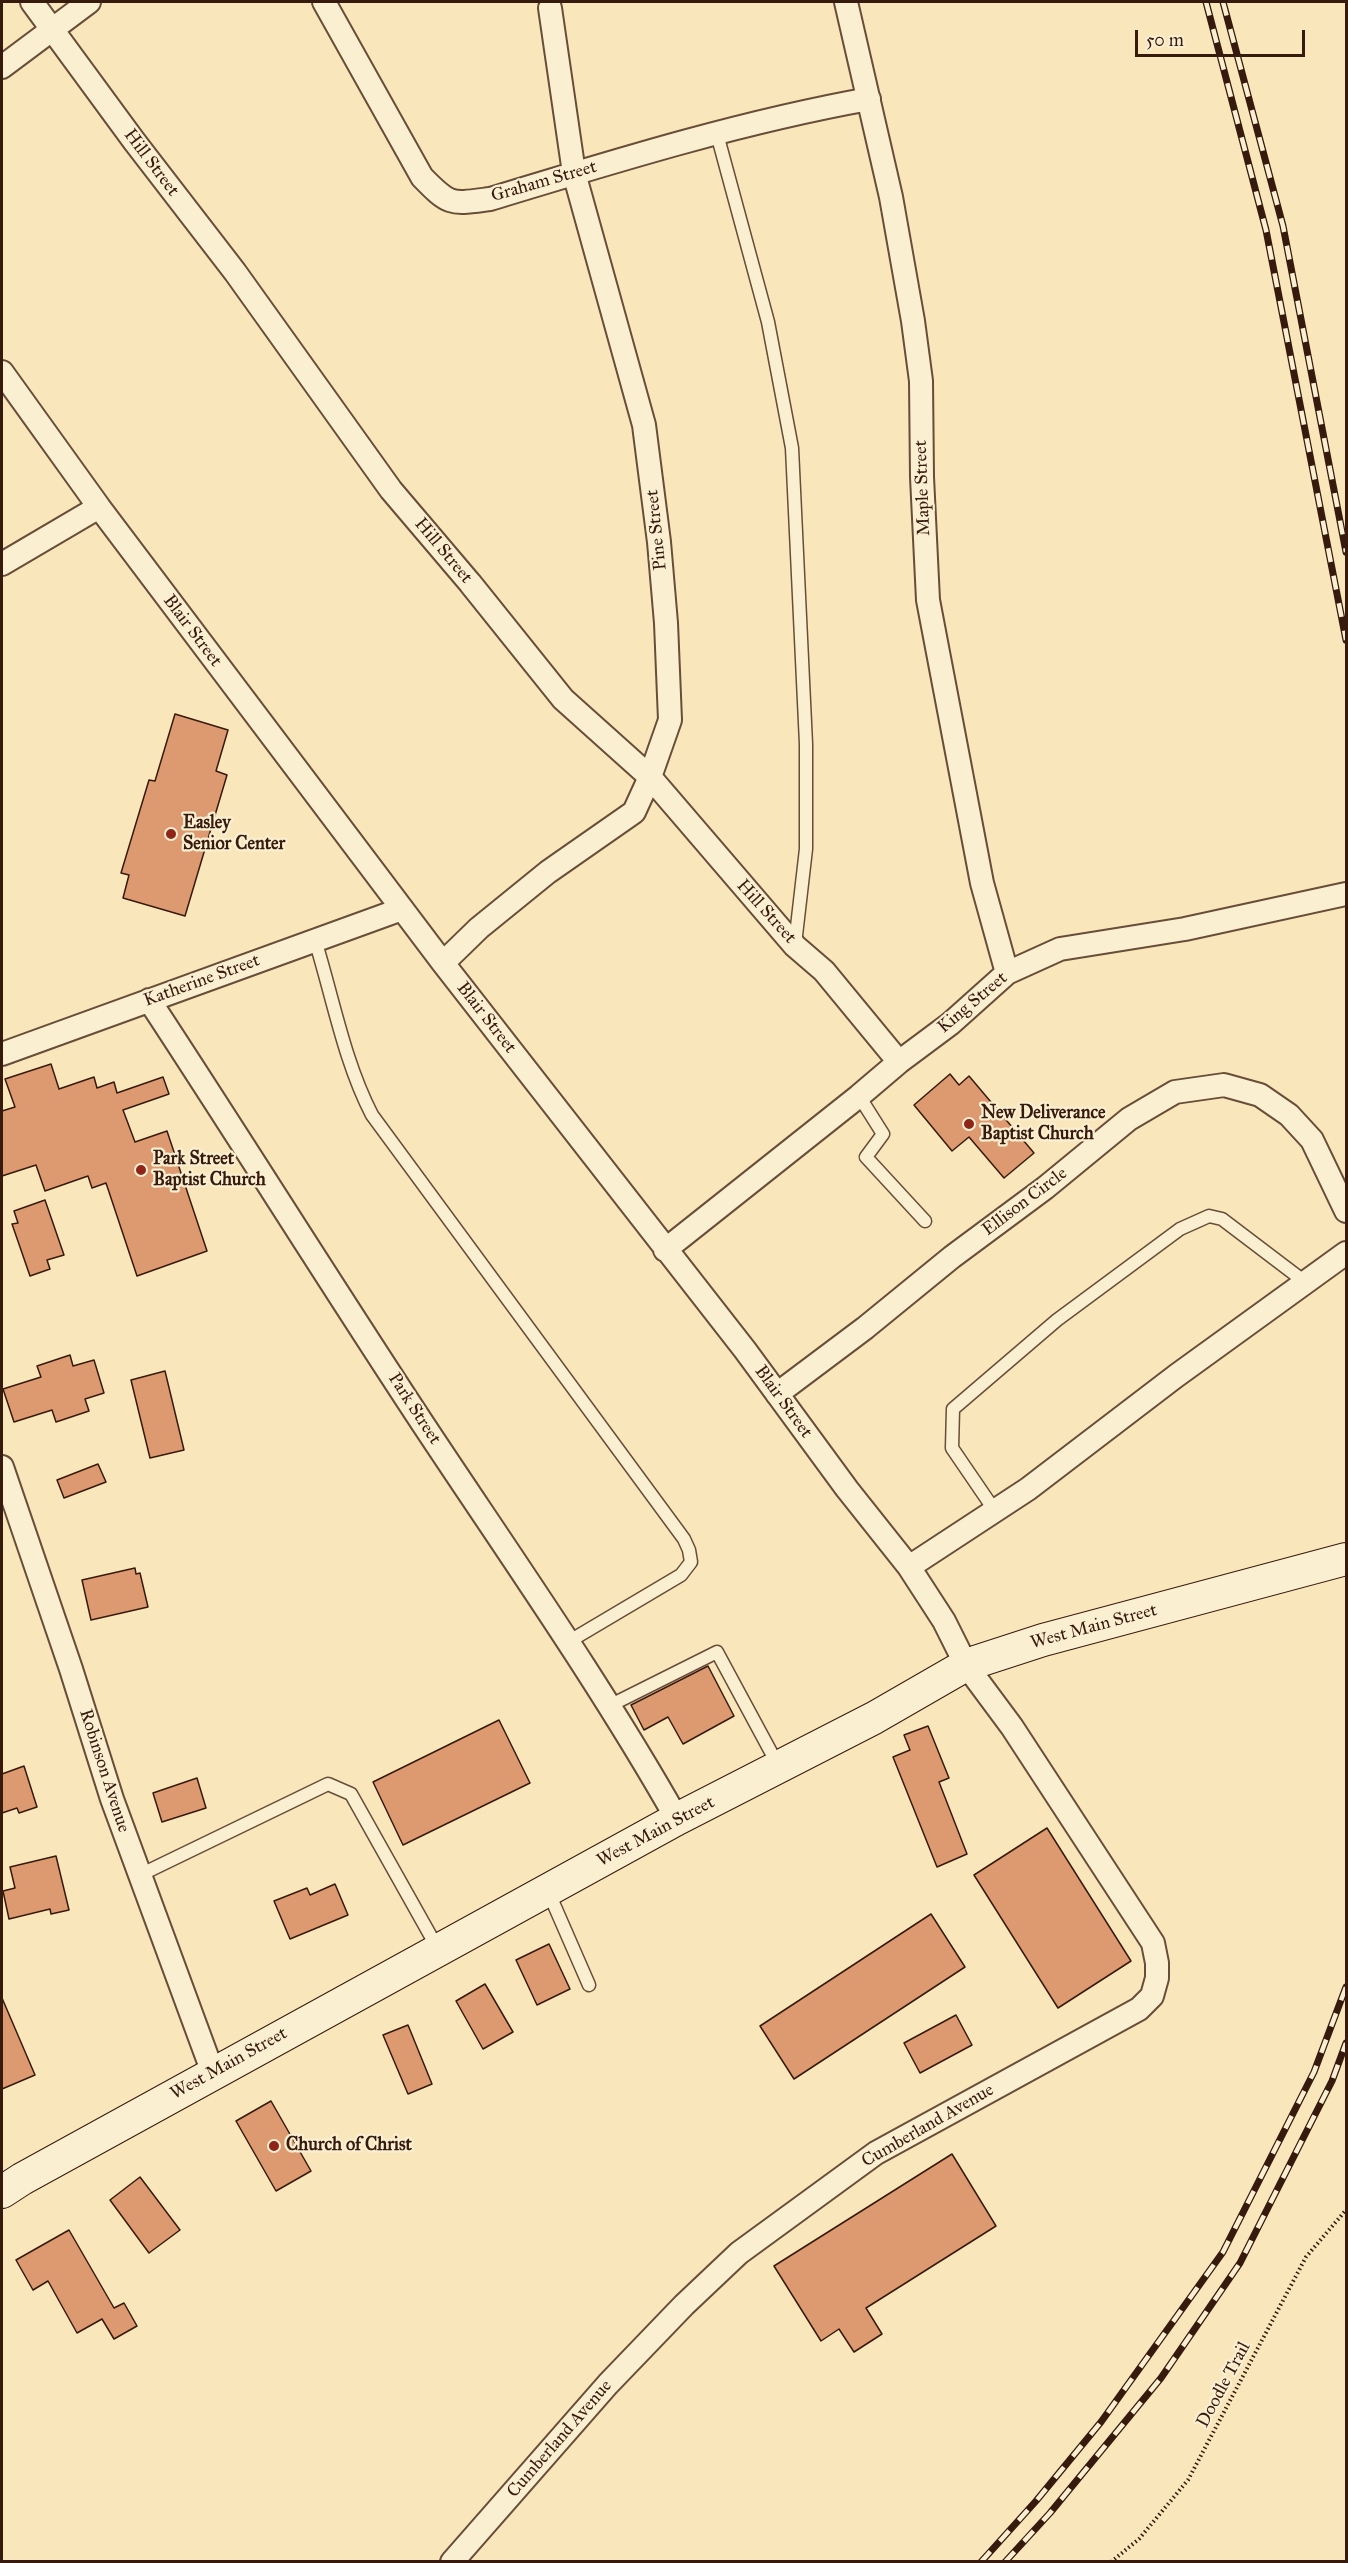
<!DOCTYPE html>
<style>
body{margin:0}
#map{position:relative;width:1348px;height:2563px;overflow:hidden;background:#f9e6ba;font-family:"IM FELL Great Primer",serif}
canvas{display:block}
.frame{position:absolute;inset:0;border:3px solid #371a0e;pointer-events:none}
.scale{position:absolute;left:1135px;top:30px;width:170px;height:27px;box-sizing:border-box;border:3px solid #371a0e;border-top:0;padding-left:8px;font-size:18px;line-height:21px;white-space:nowrap;color:#371a0e;-webkit-text-stroke:4px #fbefd2;paint-order:stroke}
</style>
<div id="map">
<canvas width="1348" height="2563"></canvas>
<div class="frame"></div>
<div class="scale">50 m</div>
</div>
<script>
const ctx = document.querySelector('canvas').getContext('2d');
ctx.lineJoin = 'round';
function fillPath(path, color) {
  ctx.fillStyle = color;
  ctx.fill(path, 'evenodd');
}
function stroke(path, color, width, dash) {
  ctx.strokeStyle = color;
  ctx.lineWidth = width;
  ctx.lineCap = dash ? 'butt' : 'round';
  ctx.setLineDash(dash || []);
  ctx.stroke(path);
}
function label(font, color, halo, rows, align = 'center') {
  ctx.font = font + ' "IM FELL Great Primer",serif';
  ctx.lineWidth = 4.5;
  ctx.setLineDash([]);
  ctx.textBaseline = 'middle';
  ctx.strokeStyle = halo;
  ctx.fillStyle = color;
  for (const [text, x, y, turn = 0] of rows) {
    ctx.save();
    ctx.translate(x, y);
    ctx.rotate((+turn || 0) * Math.PI / 180);
    ctx.textAlign = isNaN(turn) ? turn : align;
    if (halo) ctx.strokeText(text, 0, 0);
    ctx.fillText(text, 0, 0);
    ctx.restore();
  }
}
const building = new Path2D(`
 M175,714L228,730L216,771L227,775L185,916L123,898L129,875L121,873L149,780L155,781Z
 M51,1064L59,1089L94,1077L97,1088L114,1082L117,1093L163,1077L169,1094L123,1110L135,1142L167,1131L207,1251L137,1276L106,1183L92,1188L88,1176L45,1191L36,1165L2,1176V1111L15,1107L5,1079Z
 M950,1074L959,1085L969,1076L1034,1153L1004,1178L969,1137L952,1151L914,1105Z
 M45,1200L64,1255L47,1260L50,1269L30,1276L12,1224L18,1223L14,1211Z
 M70,1355L73,1366L94,1360L104,1393L85,1399L89,1411L56,1422L52,1410L14,1422L3,1389L41,1377L37,1366Z
 M165,1371L184,1450L150,1458L131,1380Z
 M98,1464L106,1482L64,1498L57,1480Z
 M135,1568L136,1574L140,1573L148,1607L91,1620L82,1580Z
 M708,1666L734,1716L683,1744L668,1717L644,1730L631,1705Z
 M499,1720L530,1783L403,1845L373,1782Z
 M928,1726L949,1778L939,1782L967,1854L937,1867L893,1757L910,1750L904,1735Z
 M24,1766L37,1807L19,1813L17,1808L2,1813V1774Z
 M197,1778L206,1808L162,1822L153,1793Z
 M1047,1828L1131,1961L1058,2008L974,1875Z
 M56,1856L69,1910L51,1914L50,1909L9,1919L3,1891L15,1888L10,1867Z
 M335,1884L348,1915L290,1939L274,1901L307,1888L310,1895Z
 M931,1914L965,1967L794,2079L760,2026Z
 M549,1944L570,1989L537,2005L516,1960Z
 M485,1984L513,2032L483,2049L456,2001Z
 M2,1998L35,2075L2,2089Z
 M956,2015L972,2045L920,2073L904,2043Z
 M408,2025L432,2084L408,2094L383,2035Z
 M271,2101L311,2171L276,2191L236,2121Z
 M952,2154L996,2226L866,2308L882,2334L854,2352L839,2329L821,2341L774,2266Z
 M140,2177L180,2230L149,2253L110,2200Z
 M69,2230L114,2308L124,2303L137,2326L114,2339L102,2319L77,2333L48,2281L33,2290L16,2260Z`);
fillPath(building, '#dd9a70');
stroke(building, '#371a0e', 1.5);
const service = new Path2D(`
 M717,134L768,322L792,448L806,744V849L795,944
 M315,940C333,998 344,1061 372,1115L684,1539L689,1550L691,1562L681,1575L568,1642
 M859,1096L883,1134L866,1157L925,1221
 M995,1511L952,1448L953,1409L1057,1320L1180,1229L1209,1216L1222,1219L1305,1282
 M609,1706L717,1652L779,1767
 M140,1875L328,1784L351,1794L438,1949
 M548,1891L589,1985`);
const minor = new Path2D(`
 M32,2L134,141L235,272L391,490L470,583L563,699L650,777L795,946L824,971L899,1062
 M324,2L422,177C450,206 451,204 490,199C615,161 741,122 869,99
 M846,2L891,197L913,321L921,381L922,477L928,600L982,883L1007,973
 M2,67L89,2
 M2,372L99,507L443,963L745,1350L847,1489L909,1567L944,1621L966,1665L1012,1727L1153,1943L1157,1963V1978L1152,1996L1139,2009L876,2153L739,2253L684,2305L608,2384L452,2562
 M2,564L99,507
 M443,963L479,928L548,872L634,812L650,777L670,720L666,623L659,542L644,425L574,173L550,8
 M149,1000C241,1140 330,1283 423,1424C509,1554 600,1683 677,1819
 M2,1054L402,909
 M665,1250L859,1096L899,1062L950,1024L1007,973L1060,949L1185,929L1346,894
 M777,1394L865,1328L952,1257L1045,1188L1129,1119L1175,1092L1224,1085L1260,1095L1289,1115L1312,1140L1346,1211
 M2,1467L71,1669L112,1799L213,2073
 M909,1567L1028,1489L1176,1376L1346,1253`);
const secondary = new Path2D(`
 M2,2192L22,2179L677,1819L874,1718L966,1665L1043,1640L1346,1559`);
stroke(service, '#684d39', 15);
stroke(minor, '#684d39', 26);
stroke(secondary, '#371a0e', 34);
stroke(new Path2D(`
 M1111,2562L1139,2539L1188,2480L1306,2257L1346,2210`), '#371a0e', 4, [1.5, 3]);
stroke(service, '#fbefd2', 12);
stroke(minor, '#fbefd2', 22);
stroke(secondary, '#fbefd2', 32);
const rail = new Path2D(`
 M1206,2L1266,230L1346,640
 M1223,2L1283,226L1346,552
 M981,2562L1036,2501L1101,2422L1223,2252L1314,2072L1346,1987
 M1005,2562L1050,2513L1161,2378L1240,2263L1332,2081L1346,2043`);
stroke(rail, '#371a0e', 7);
stroke(rail, '#fbefd2', 4.5, [14]);
for (const [x, y, r, color] of [
 [171,834,6,"#8f2418"],
 [969,1124,6,"#8f2418"],
 [141,1170,6,"#8f2418"],
 [274,2146,6,"#8f2418"]
]) {
  const dot = new Path2D();
  dot.arc(x, y, r, 0, 2 * Math.PI);
  ctx.fillStyle = color;
  ctx.fill(dot);
  stroke(dot, '#fbefd2', 2);
}
label('18px', '#371a0e', '#fbefd2', [
 ["Hill Street",151,163,53],
 ["Graham Street",544,182,-16],
 ["Maple Street",923,488,-92],
 ["Pine Street",657,530,-96],
 ["Hill Street",443,551,50],
 ["Blair Street",192,631,53],
 ["Hill Street",766,912,48],
 ["Katherine Street",202,981,-20],
 ["King Street",973,1003,-40],
 ["Blair Street",486,1018,52],
 ["Ellison Circle",1025,1202,-37],
 ["Blair Street",783,1402,54],
 ["Park Street",414,1409,57],
 ["West Main Street",1094,1627,-15],
 ["Robinson Avenue",104,1771,72],
 ["West Main Street",656,1832,-28],
 ["West Main Street",229,2064,-29],
 ["Cumberland Avenue",928,2126,-30],
 ["Doodle Trail",1224,2385,-62],
 ["Cumberland Avenue",560,2439,-49]
]);
label('bold 18px', '#371a0e', '#fbefd2', [
 ["Easley",183,824],
 ["Senior Center",183,845],
 ["New Deliverance",981,1114],
 ["Baptist Church",981,1135],
 ["Park Street",153,1160],
 ["Baptist Church",153,1181],
 ["Church of Christ",286,2146]
], 'left');
</script>
